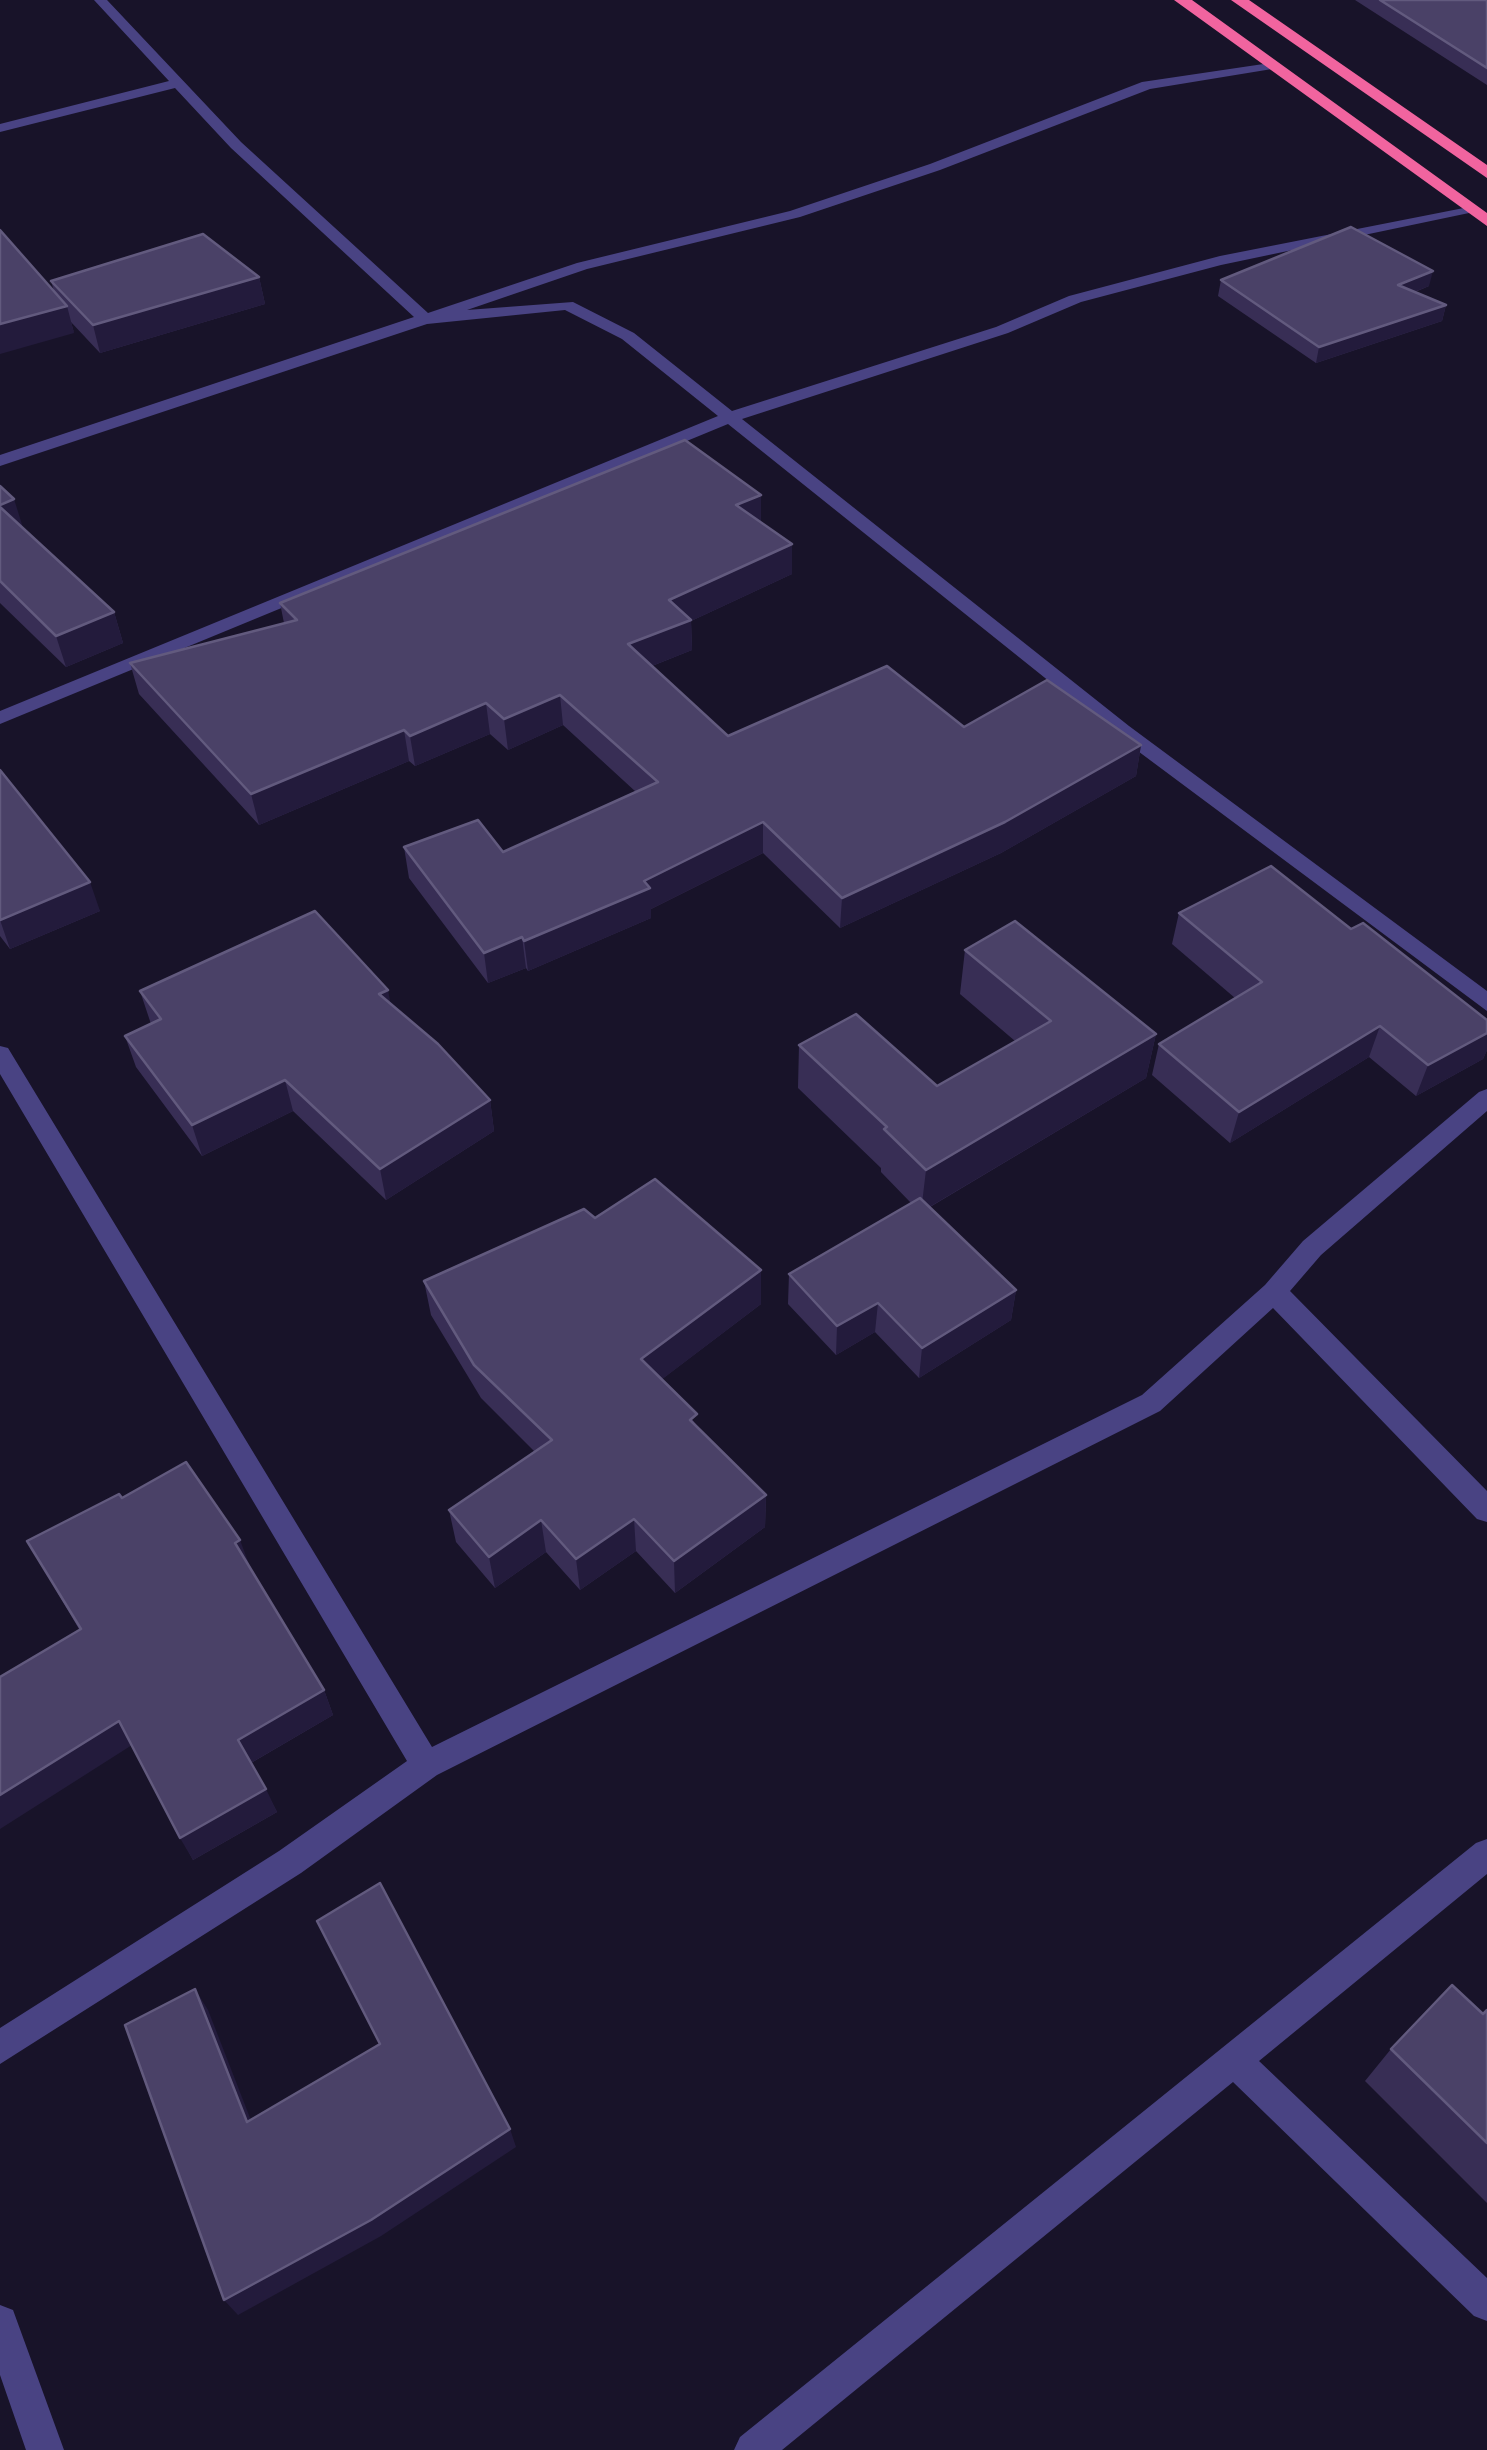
<!DOCTYPE html>
<style>
body{margin:0}
canvas{display:block;background:#181329}
</style>
<canvas width="1487" height="2450"></canvas>
<script>
const ctx = document.querySelector('canvas').getContext('2d');
ctx.lineJoin = 'round';
function fillPath(path, color) {
  ctx.fillStyle = color;
  ctx.fill(path, 'evenodd');
}
function stroke(path, color, width, dash) {
  ctx.strokeStyle = color;
  ctx.lineWidth = width;
  ctx.lineCap = dash ? 'butt' : 'round';
  ctx.setLineDash(dash || []);
  ctx.stroke(path);
}
fillPath(new Path2D(`
 M94,0H107L241,142L428,313L577,263L790,211L930,164L1142,82L1277,62L1279,65L1272,69L1150,89L940,170L800,217L587,269L467,310L573,302L634,333L732,411L996,327L1069,296L1220,256L1474,206L1476,209L1469,213L1221,265L1081,302L1008,333L742,419L1129,726L1487,991V1011L1115,734L728,424L0,724V711L718,416L622,339L565,310L427,324L0,466V455L414,317L231,148L175,88L0,132V124L169,81Z
 M0,1046L8,1048L432,1747L1142,1395L1265,1285L1303,1241L1479,1092L1487,1089V1111L1321,1255L1290,1291L1487,1491V1522L1477,1519L1273,1308L1160,1411L437,1775L301,1873L0,2064V2028L279,1851L407,1761L0,1074Z
 M1487,1839V1874L1259,2061L1487,2278V2321L1474,2316L1233,2082L782,2450H734L740,2437L1476,1843Z
 M0,2305L13,2310L64,2450H26L0,2375Z`), '#494383');
fillPath(new Path2D(`
 M1174,0H1192L1487,213V226Z
 M1231,0H1249L1487,165V178Z`), '#f1649f');
fillPath(new Path2D(`
 M1355,0H1487V85Z
 M259,277L265,304L100,353L71,322L74,333L54,291L51,281Z
 M1221,280L1429,286L1415,292L1446,305L1442,321L1316,363L1218,296Z
 M0,486L23,529L114,612L123,643L66,667L0,603Z
 M761,495V523L792,574L691,621L692,650L652,666L728,736L964,727L1141,745L1136,776L1001,853L840,928L763,853L651,909V918L528,971L526,968L488,983L409,878L404,847L503,852L636,792L563,725L508,750L490,734L415,766L409,761L259,825L139,694L130,663L284,623L280,603Z
 M0,770L100,911L10,949L0,936Z
 M1179,913L1351,929L1487,1020V1050L1483,1059L1416,1096L1369,1057L1230,1143L1152,1075L1159,1044L1235,998L1172,944Z
 M965,950L1156,1034L1146,1078L930,1207L1016,1290L1011,1320L919,1378L875,1332L836,1355L788,1304L789,1274L911,1203L881,1172V1168L798,1088L799,1045L937,1086L1015,1041L960,994Z
 M140,991L390,1003L490,1100L494,1131L386,1200L293,1111L202,1156L136,1067L125,1036L151,1024Z
 M761,1270V1304L662,1379L697,1426L766,1495L765,1527L675,1593L636,1551L580,1590L546,1552L495,1588L456,1542L449,1510L535,1452L481,1398L431,1315L424,1281Z
 M122,1498L250,1567L324,1690L333,1715L251,1763L277,1812L193,1860L132,1746L79,1629L27,1541Z
 M1487,2009V2203L1365,2081L1391,2049L1483,2014Z`), '#382e55');
fillPath(new Path2D(`
 M1433,271L1429,286L1394,300L1398,285Z
 M259,277L265,304L100,353L93,325Z
 M1446,305L1442,321L1316,363L1319,347Z
 M67,306L74,333L0,354V324Z
 M761,495V525L736,505Z
 M14,499L24,531L0,512V505Z
 M792,544V574L691,621L692,650L629,675L628,644L669,600Z
 M114,612L123,643L66,667L56,636Z
 M560,695L563,725L508,750L504,719Z
 M486,703L490,734L415,766L410,736Z
 M404,730L409,761L259,825L251,794Z
 M1141,745L1136,776L1001,853L840,928L842,898Z
 M763,822V853L651,909V918L528,971L524,941Z
 M90,882L100,911L10,949L0,920Z
 M522,937L526,968L488,983L484,953Z
 M388,990L394,1022L379,994Z
 M1380,1026L1369,1057L1230,1143L1239,1112Z
 M1487,1033V1050L1483,1059L1416,1096L1428,1065Z
 M1156,1034L1146,1078L921,1212L926,1170Z
 M285,1080L293,1111L202,1156L192,1125Z
 M490,1100L494,1131L386,1200L380,1169Z
 M761,1270V1304L644,1393L641,1359Z
 M1016,1290L1011,1320L919,1378L922,1348Z
 M878,1303L875,1332L836,1355L837,1326Z
 M766,1495L765,1527L675,1593L674,1561Z
 M634,1519L636,1551L580,1590L576,1559Z
 M541,1520L546,1552L495,1588L489,1557Z
 M240,1540L250,1567L235,1543Z
 M324,1690L333,1715L249,1764L238,1740Z
 M119,1721L132,1745L0,1829V1795Z
 M266,1789L277,1812L193,1860L180,1838Z
 M195,1989L208,2010L259,2141L247,2122Z
 M510,2129L516,2147L381,2236L238,2315L224,2300Z`), '#231b3c');
const building = new Path2D(`
 M1380,0H1487V68Z
 M1351,227L1433,271L1398,285L1446,305L1319,347L1221,280Z
 M0,230L67,306L0,324Z
 M203,234L259,277L93,325L51,281Z
 M685,440L761,495L736,505L792,544L669,600L691,620L628,644L728,736L887,666L964,727L1047,680L1141,745L1005,822L842,898L763,822L644,881L650,888L524,941L522,937L484,953L404,847L478,820L503,852L658,782L560,695L504,719L486,703L410,736L404,730L251,794L130,663L297,620L280,603Z
 M0,486L14,499L0,505Z
 M0,507L114,612L56,636L0,581Z
 M0,770L90,882L0,920Z
 M1271,866L1351,929L1363,923L1487,1020V1033L1428,1065L1380,1026L1239,1112L1159,1044L1262,982L1179,913Z
 M315,911L388,990L379,994L438,1044L490,1100L380,1169L285,1080L192,1125L125,1036L161,1019L140,991Z
 M1015,921L1156,1034L926,1170L884,1129L887,1127L799,1045L856,1014L937,1086L1051,1021L965,950Z
 M655,1179L761,1270L641,1359L697,1414L690,1420L766,1495L674,1561L634,1519L576,1559L541,1520L489,1557L449,1510L552,1440L474,1365L424,1281L584,1209L595,1218Z
 M920,1198L1016,1290L922,1348L878,1303L837,1326L789,1274Z
 M186,1462L240,1540L235,1543L324,1690L238,1740L266,1789L180,1838L119,1721L0,1795V1677L81,1629L27,1541L119,1494L122,1498Z
 M380,1883L510,2129L371,2220L224,2300L125,2025L195,1989L247,2122L380,2044L317,1921Z
 M1452,1985L1483,2014L1487,2010V2143L1391,2049Z`);
fillPath(building, '#4a4167');
stroke(building, '#625a7e', 2.5);
</script>
